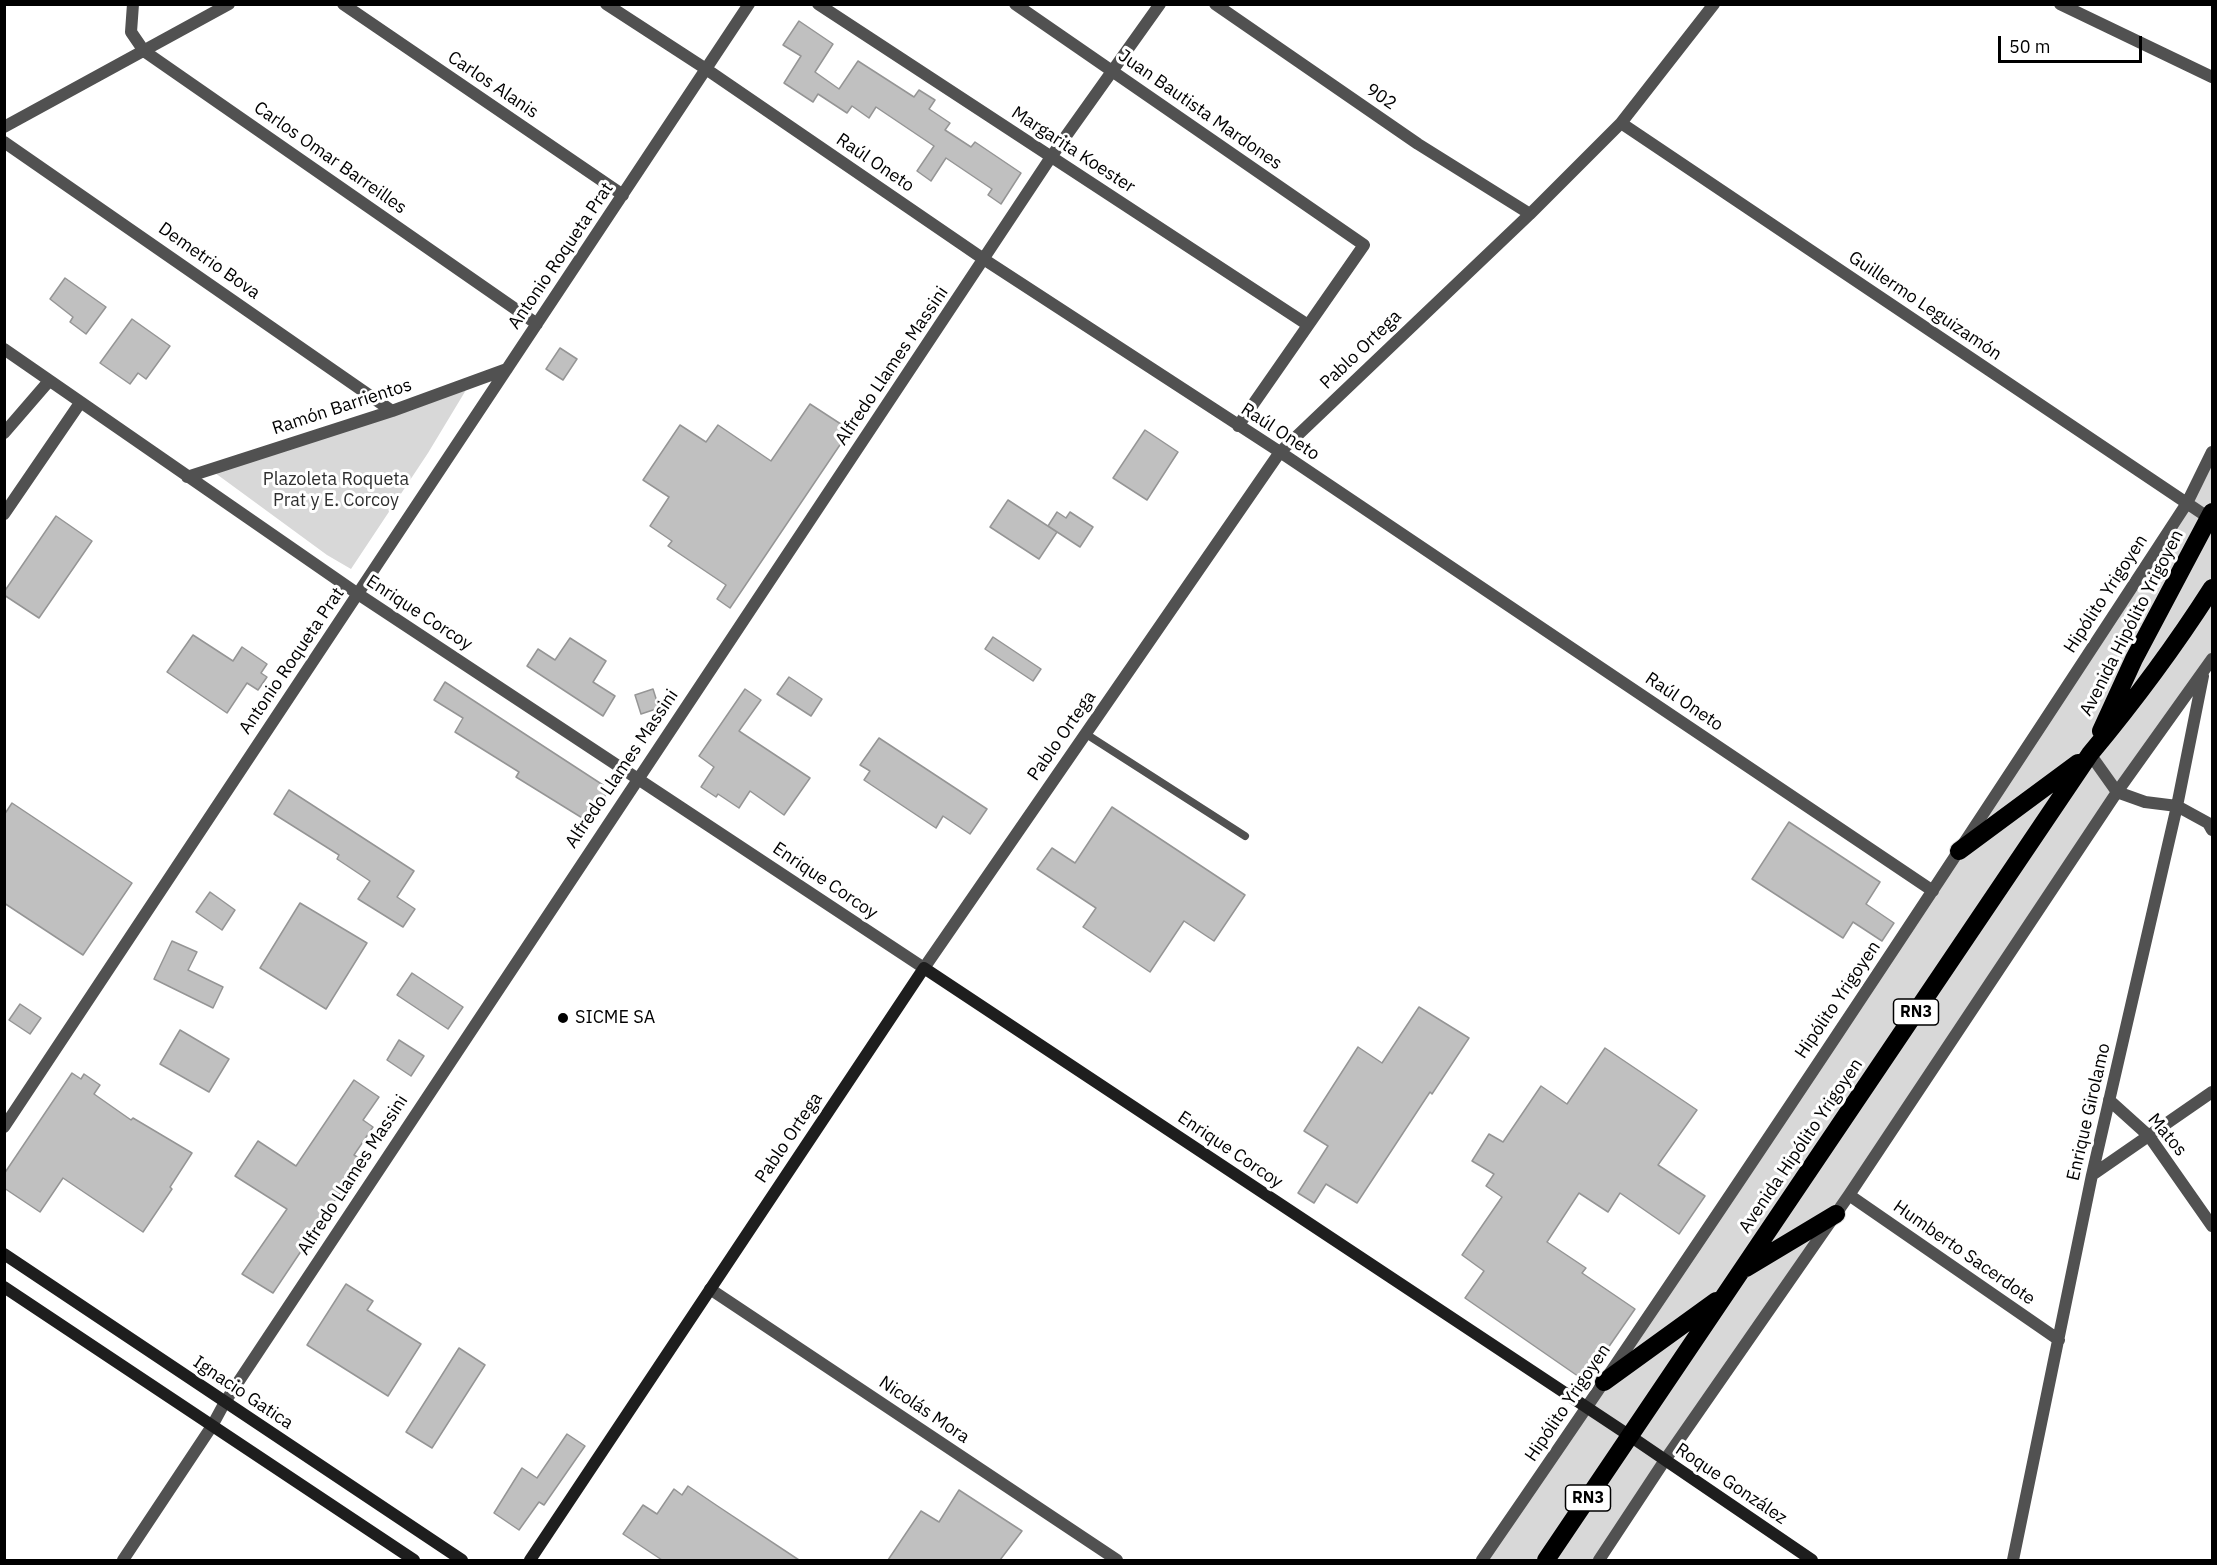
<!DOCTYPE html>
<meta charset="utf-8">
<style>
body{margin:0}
#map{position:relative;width:2217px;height:1565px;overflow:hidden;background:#fff;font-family:"IBM Plex Sans",sans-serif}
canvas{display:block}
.frame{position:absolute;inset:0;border:6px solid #000;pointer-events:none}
.scale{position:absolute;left:1998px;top:36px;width:144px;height:27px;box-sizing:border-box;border:3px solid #000;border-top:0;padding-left:8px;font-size:18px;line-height:21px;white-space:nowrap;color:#000;-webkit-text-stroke:4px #fff;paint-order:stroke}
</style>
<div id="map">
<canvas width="2217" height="1565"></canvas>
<div class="frame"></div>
<div class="scale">50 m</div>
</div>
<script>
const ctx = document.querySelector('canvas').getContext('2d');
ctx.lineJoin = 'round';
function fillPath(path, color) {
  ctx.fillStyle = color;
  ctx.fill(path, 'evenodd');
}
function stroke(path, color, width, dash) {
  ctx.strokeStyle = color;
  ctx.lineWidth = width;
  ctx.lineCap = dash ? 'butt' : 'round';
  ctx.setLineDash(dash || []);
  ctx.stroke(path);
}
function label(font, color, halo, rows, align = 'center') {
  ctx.font = font + ' "IBM Plex Sans",sans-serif';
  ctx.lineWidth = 6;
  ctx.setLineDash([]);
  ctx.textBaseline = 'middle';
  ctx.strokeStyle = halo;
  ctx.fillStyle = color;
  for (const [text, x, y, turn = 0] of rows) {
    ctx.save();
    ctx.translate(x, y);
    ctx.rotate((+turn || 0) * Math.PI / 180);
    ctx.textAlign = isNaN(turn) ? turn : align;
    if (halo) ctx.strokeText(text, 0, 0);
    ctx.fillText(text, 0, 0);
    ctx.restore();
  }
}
fillPath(new Path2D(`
 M466,390L428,453L351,569L327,555L211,470Z
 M2212,452V659L1599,1560H1482L2187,504Z`), '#d8d8d8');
const building = new Path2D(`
 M799,21L833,44L815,72L839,89L858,61L914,97L919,90L935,100L929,109L950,123L945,130L971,147L975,142L1021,173L1001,204L988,195L992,189L946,158L931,181L917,171L934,146L876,107L869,118L852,106L847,113L818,94L813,102L784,83L801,56L783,45Z
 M65,278L106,307L86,334L70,322L73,317L50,299Z
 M132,319L170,346L146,379L138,373L130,384L100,363Z
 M560,348L577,359L563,380L546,369Z
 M810,404L850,430L730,608L717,599L726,585L668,546L672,541L650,526L669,497L643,480L680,425L706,442L718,425L771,461Z
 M1145,430L1178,452L1147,500L1113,478Z
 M1008,500L1057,532L1039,559L990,527Z
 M1057,512L1066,518L1070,512L1093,527L1080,547L1048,526Z
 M56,516L92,541L39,618L4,595V592Z
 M193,635L233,661L242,647L267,664L261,673L267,677L258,690L247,683L227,713L167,672Z
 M993,637L1041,669L1033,681L985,649Z
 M570,638L606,661L593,682L615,696L603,716L527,666L538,649L555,660Z
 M789,677L822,699L811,716L777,694Z
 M445,682L603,785L606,800L592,824L516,777L519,772L455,732L463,718L434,700Z
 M653,689L659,708L641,714L635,695Z
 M745,689L761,700L739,731L810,778L784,815L750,791L739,808L718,794L716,797L701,787L714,767L699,756Z
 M879,738L987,809L970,834L943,816L936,828L864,780L870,771L860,765Z
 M289,790L414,871L397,897L415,909L403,927L358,899L370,881L337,859L339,855L274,814Z
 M12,803L132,883L83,955L4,903V815Z
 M1112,807L1245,895L1214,941L1184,921L1150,972L1083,927L1096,908L1037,869L1052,848L1075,863Z
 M1789,822L1880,882L1866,904L1894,923L1882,941L1853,922L1843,938L1752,879Z
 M210,892L235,910L222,930L196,912Z
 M300,903L367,943L326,1009L260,968Z
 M172,941L197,952L188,970L223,987L213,1008L154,979Z
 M412,973L463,1007L448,1029L397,995Z
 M20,1004L41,1018L30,1034L9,1020Z
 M1419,1007L1469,1038L1432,1094L1430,1092L1357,1203L1326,1184L1314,1203L1298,1193L1328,1146L1304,1131L1358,1047L1382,1063Z
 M180,1030L229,1059L209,1092L160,1064Z
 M399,1040L424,1056L411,1076L387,1060Z
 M1605,1048L1697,1110L1658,1165L1705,1196L1679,1234L1620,1193L1608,1212L1579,1193L1547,1242L1586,1268L1582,1273L1635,1309L1585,1381L1465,1298L1484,1271L1462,1255L1502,1197L1486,1186L1494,1174L1472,1161L1489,1134L1503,1142L1541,1086L1567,1104Z
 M72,1073L81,1079L84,1074L100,1085L94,1094L131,1120L133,1118L192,1153L170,1187L172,1189L143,1232L63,1178L40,1212L4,1188V1174Z
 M354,1080L379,1097L363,1120L373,1127L354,1155L362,1160L273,1293L242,1274L287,1209L235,1176L258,1141L296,1166Z
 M346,1284L373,1301L367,1310L421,1344L388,1396L307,1345Z
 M459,1348L485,1365L432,1448L406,1432Z
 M567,1434L585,1446L544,1505L539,1502L519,1530L494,1513L522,1468L537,1478Z
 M688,1486L719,1507L799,1560H662L623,1534L643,1505L657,1514L674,1489L682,1495Z
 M959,1490L1022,1531L1000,1560H888L921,1511L939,1522Z`);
fillPath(building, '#c0c0c0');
stroke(building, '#959595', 1.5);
const highway = new Path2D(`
 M2101,731L2134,659L2212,512
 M1959,851L2078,763
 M1746,1268L1836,1214
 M1604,1382L1716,1301
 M1546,1560L2090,754C2134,701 2175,646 2212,588`);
stroke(highway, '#dbdbdb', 20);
stroke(new Path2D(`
 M1086,734L1245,836`), '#515151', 8);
stroke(new Path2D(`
 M133,4L131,32L144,51L537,324
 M343,4L623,195
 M606,4L706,69L985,260L1280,452L1933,891
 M818,4L1308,325
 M1015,4L1364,245L1238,426
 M1215,4L1418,144L1530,214
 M2060,4L2212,77
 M1621,123L2209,518
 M4,127L229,4
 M4,142L392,411
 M4,349L358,594L924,968L1280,452L1530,214L1621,123L1714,4
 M4,433L49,381
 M187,477L392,411L507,369
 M4,514L80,403
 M2090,754L2117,792L2145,802L2177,806L2208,823L2212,830
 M2109,1100L2149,1136L2212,1226
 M4,1127L749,4
 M2092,1175L2212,1092
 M1849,1195L2059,1340
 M710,1289L1117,1560
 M123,1560L212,1426L225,1402L1051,157L1160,4
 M1482,1560C1722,1212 1955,858 2187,503L2212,452
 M1599,1560L1665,1460L1849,1195L2117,792L2212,659
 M2013,1560L2092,1175L2177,806L2203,676`), '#515151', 12);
stroke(new Path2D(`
 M4,1254L462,1560
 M4,1287L414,1560
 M530,1560L924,968L1630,1436L1812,1560`), '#1e1e1e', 12);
stroke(highway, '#000', 18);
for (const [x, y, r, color] of [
 [563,1018,6,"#000"]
]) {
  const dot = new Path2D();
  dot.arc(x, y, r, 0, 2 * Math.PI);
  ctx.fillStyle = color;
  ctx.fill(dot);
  stroke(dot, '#fff', 2);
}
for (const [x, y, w] of [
 [1916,1012,45],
 [1588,1498,45]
]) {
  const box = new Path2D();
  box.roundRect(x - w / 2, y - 13, w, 26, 4.5);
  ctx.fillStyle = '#fff';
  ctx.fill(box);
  stroke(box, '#000', 1.5);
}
label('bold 16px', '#000', null, [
 ["RN3",1916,1012],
 ["RN3",1588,1498]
]);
label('18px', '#000', '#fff', [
 ["Carlos Alanis",493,85,34],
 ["902",1381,97,34],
 ["Juan Bautista Mardones",1200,110,35],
 ["Margarita Koester",1073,150,33],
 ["Carlos Omar Barreilles",330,158,35],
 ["Raúl Oneto",875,163,34],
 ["Antonio Roqueta Prat",561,256,-56],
 ["Demetrio Bova",209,261,35],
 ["Guillermo Leguizamón",1925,306,34],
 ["Pablo Ortega",1361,350,-44],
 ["Alfredo Llames Massini",892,366,-56],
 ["Ramón Barrientos",342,407,-18],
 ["Raúl Oneto",1280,432,33],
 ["Hipólito Yrigoyen",2106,594,-57],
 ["Enrique Corcoy",419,613,33],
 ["Avenida Hipólito Yrigoyen",2132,623,-63],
 ["Antonio Roqueta Prat",292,661,-56],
 ["Raúl Oneto",1684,702,34],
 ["Pablo Ortega",1062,736,-55],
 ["Alfredo Llames Massini",622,769,-56],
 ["Enrique Corcoy",825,881,34],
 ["Hipólito Yrigoyen",1838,1000,-56],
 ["Enrique Girolamo",2089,1112,-77],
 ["Matos",2167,1135,50],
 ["Pablo Ortega",789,1138,-56],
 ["Avenida Hipólito Yrigoyen",1801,1146,-56],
 ["Enrique Corcoy",1230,1150,34],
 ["Alfredo Llames Massini",353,1175,-57],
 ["Humberto Sacerdote",1964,1253,35],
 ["Ignacio Gatica",243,1393,34],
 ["Hipólito Yrigoyen",1568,1403,-56],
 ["Nicolás Mora",924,1410,34],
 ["Roque González",1731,1484,34]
]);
label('18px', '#2f2f2f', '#fff', [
 ["Plazoleta Roqueta",336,480],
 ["Prat y E. Corcoy",336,501]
]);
label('18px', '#000', '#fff', [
 ["SICME SA",575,1018]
], 'left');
</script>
